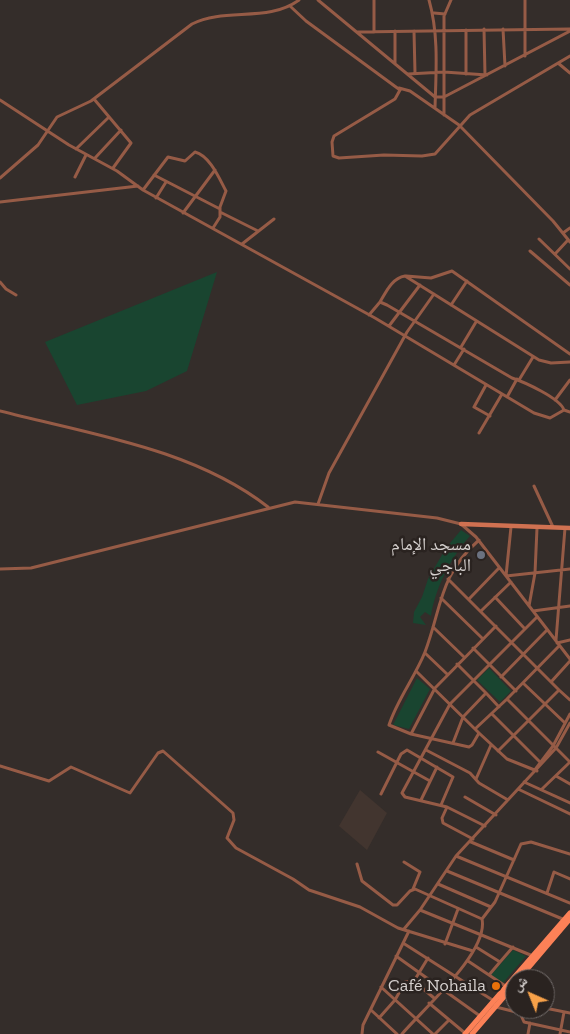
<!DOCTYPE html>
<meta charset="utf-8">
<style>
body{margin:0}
#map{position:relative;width:570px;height:1034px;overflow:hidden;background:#342d2a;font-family:"Zilla Slab","Noto Naskh Arabic",serif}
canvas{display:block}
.north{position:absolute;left:505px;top:969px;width:50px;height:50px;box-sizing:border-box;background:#2a2320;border:1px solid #6e6866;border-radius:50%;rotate:316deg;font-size:14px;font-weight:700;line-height:20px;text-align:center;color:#d5d0ce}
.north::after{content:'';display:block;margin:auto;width:18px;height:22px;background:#f7a149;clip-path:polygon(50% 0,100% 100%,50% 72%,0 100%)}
</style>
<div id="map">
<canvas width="570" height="1034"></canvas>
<div class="north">ش</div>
</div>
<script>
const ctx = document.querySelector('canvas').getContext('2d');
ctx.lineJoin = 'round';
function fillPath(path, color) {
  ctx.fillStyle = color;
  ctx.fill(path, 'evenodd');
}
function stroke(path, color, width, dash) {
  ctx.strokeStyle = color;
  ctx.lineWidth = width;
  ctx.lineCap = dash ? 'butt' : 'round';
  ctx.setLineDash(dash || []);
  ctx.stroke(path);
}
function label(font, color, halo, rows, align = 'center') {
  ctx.font = font + ' "Zilla Slab","Noto Naskh Arabic",serif';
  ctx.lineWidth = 5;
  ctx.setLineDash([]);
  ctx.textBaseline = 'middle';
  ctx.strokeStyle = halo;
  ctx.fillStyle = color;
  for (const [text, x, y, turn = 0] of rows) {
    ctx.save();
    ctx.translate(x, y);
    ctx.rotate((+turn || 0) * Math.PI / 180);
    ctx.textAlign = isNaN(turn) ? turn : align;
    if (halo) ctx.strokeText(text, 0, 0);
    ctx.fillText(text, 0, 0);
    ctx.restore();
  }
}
fillPath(new Path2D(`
 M360,790L387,813L367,850L339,826Z`), '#42352f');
fillPath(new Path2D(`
 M217,272L187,371L146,391L77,405L45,342Z
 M461,530L470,536C451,557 435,589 431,616L425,612L420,617L426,625L413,623L414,612L422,597L428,579L446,548Z
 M489,668L511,691L500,702L477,680Z
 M417,678L430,689L409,729L393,725Z
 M513,950L526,956L503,983L491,975Z`), '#194530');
stroke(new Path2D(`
 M318,0L435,97H444L570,31
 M374,0V32
 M429,0C439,35 436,72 435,108
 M290,6L306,21L400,90L395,99L334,136L332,142L333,156L339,158L384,155L422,156L435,154L470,115L570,56
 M434,13L445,14
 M484,29L485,75
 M503,29L505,66
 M414,31L415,73
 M357,32L570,29
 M525,56V0
 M395,63V31
 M558,63L570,73
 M408,74L444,72L487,75
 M466,74V30
 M399,88L410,91L459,125L553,221L570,242
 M94,99L131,143L113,168
 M0,100L69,145L117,171L143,190L375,318L534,413L550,418L564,410L570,412
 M444,115V16L451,0
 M76,149L109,117
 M95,158L121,130
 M154,175L220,209
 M75,177L86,155
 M0,178L38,145L57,117L91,101L192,24C225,7 268,23 299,0
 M143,190L168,157L185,161L195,152C210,156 219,178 226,191L220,207V217L213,228
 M156,198L166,182
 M0,202L138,186
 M220,212L258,231
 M183,213L215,170
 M563,233L570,228
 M539,239L570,269
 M242,244L274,219
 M530,251L570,285
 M555,254L568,240
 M406,276L431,278L452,271L570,354
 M0,282L6,289L16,295
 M380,302C386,292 392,278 405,276L539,360L551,363L570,362
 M451,305L467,281
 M369,315L380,302L387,305L512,378C524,382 560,398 564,410
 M389,326L420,285
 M461,347L476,322
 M454,365L464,349
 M519,380L533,357
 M486,385L474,407L490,416
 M507,397L517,379
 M555,400L570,380
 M0,411C90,434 194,449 268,507
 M479,433L502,394
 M534,486L553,527
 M318,504L329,473L407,332L434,294
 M511,527L506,576L570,569
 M479,540C439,575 442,607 425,652C415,677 397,700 389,725L411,734L469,747L472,745L479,733L507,759L537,771
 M0,569L31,568L295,502L437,518L461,524L476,537L570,659
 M448,579L559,690L498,751
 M495,597L525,629
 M441,598L483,639
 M469,599L499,568
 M529,606L535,573L537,528
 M481,611L511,582
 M533,611L570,606
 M433,627L464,657
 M556,640L565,528
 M557,643L570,640
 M473,648L516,691
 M425,653L447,674
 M416,671L479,733
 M501,677L547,630
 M551,682L570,661
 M523,683L565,723
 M559,690L570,700
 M486,693L499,707
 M507,699L570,762
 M492,714L540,762
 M475,729L507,699L559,646
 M411,734L435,688L496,626
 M453,743L463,717L486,693L457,664
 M426,750L470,773L479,783L508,800
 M378,752L430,781
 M0,766L49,781L71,767L130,793L158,753L163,751L233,813L234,820L227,838L236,848L293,879L309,890L360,907L398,928L473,951
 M534,771L553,746L570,714
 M556,776L570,784
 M476,779L491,745
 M524,782L570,803
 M518,789L570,814
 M542,789L570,762
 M381,794L401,754L407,750L453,777L441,805
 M465,797L496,815
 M421,800L437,767
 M447,807L442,818L443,823L473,839
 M485,826L447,807L405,797L402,793L450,704L537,617
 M471,842L514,860
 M456,856L570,903
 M404,862L420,872L413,889
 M357,864L362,881L393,905H397L410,891L415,889L482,919
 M447,871L565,920
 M438,884L491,907
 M547,893L554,872L570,879
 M420,910L533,956
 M404,929L420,910L456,856L556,748L570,723
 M403,943L494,1001
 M445,944L458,909
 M476,947L500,962L513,947
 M396,956L480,1016
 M468,961L507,987
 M489,975L500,962
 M414,981L434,998
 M381,987L433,1034
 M429,1003L466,1034
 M496,1007L520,1013L524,1022L570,1032
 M545,1008L570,1013
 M371,1010L397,1034
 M520,1013L527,1009
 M379,1018L395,1000L405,982L414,981L428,958
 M362,1034L363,1025L409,931
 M402,1034C423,1009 489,952 482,919L495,902L521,844L531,842L570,854
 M435,1034L449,1020
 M528,1034L530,1023
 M560,1034L564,1012`), '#965b46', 3);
stroke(new Path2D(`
 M461,524L570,528`), '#d07151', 4.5);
stroke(new Path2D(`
 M519,979L570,919
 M465,1034L570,913
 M472,1034L515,984`), '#fc8157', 5);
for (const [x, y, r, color] of [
 [481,555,5,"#6b7280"],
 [496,986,5,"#e8710a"]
]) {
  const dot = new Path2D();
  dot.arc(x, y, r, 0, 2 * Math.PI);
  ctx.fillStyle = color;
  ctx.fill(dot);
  stroke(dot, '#2a2320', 2);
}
label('18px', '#d5d0ce', '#2a2320', [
 ["مسجد الإمام",471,545],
 ["الباجي",471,566],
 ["Café Nohaila",486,986]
], 'right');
</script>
